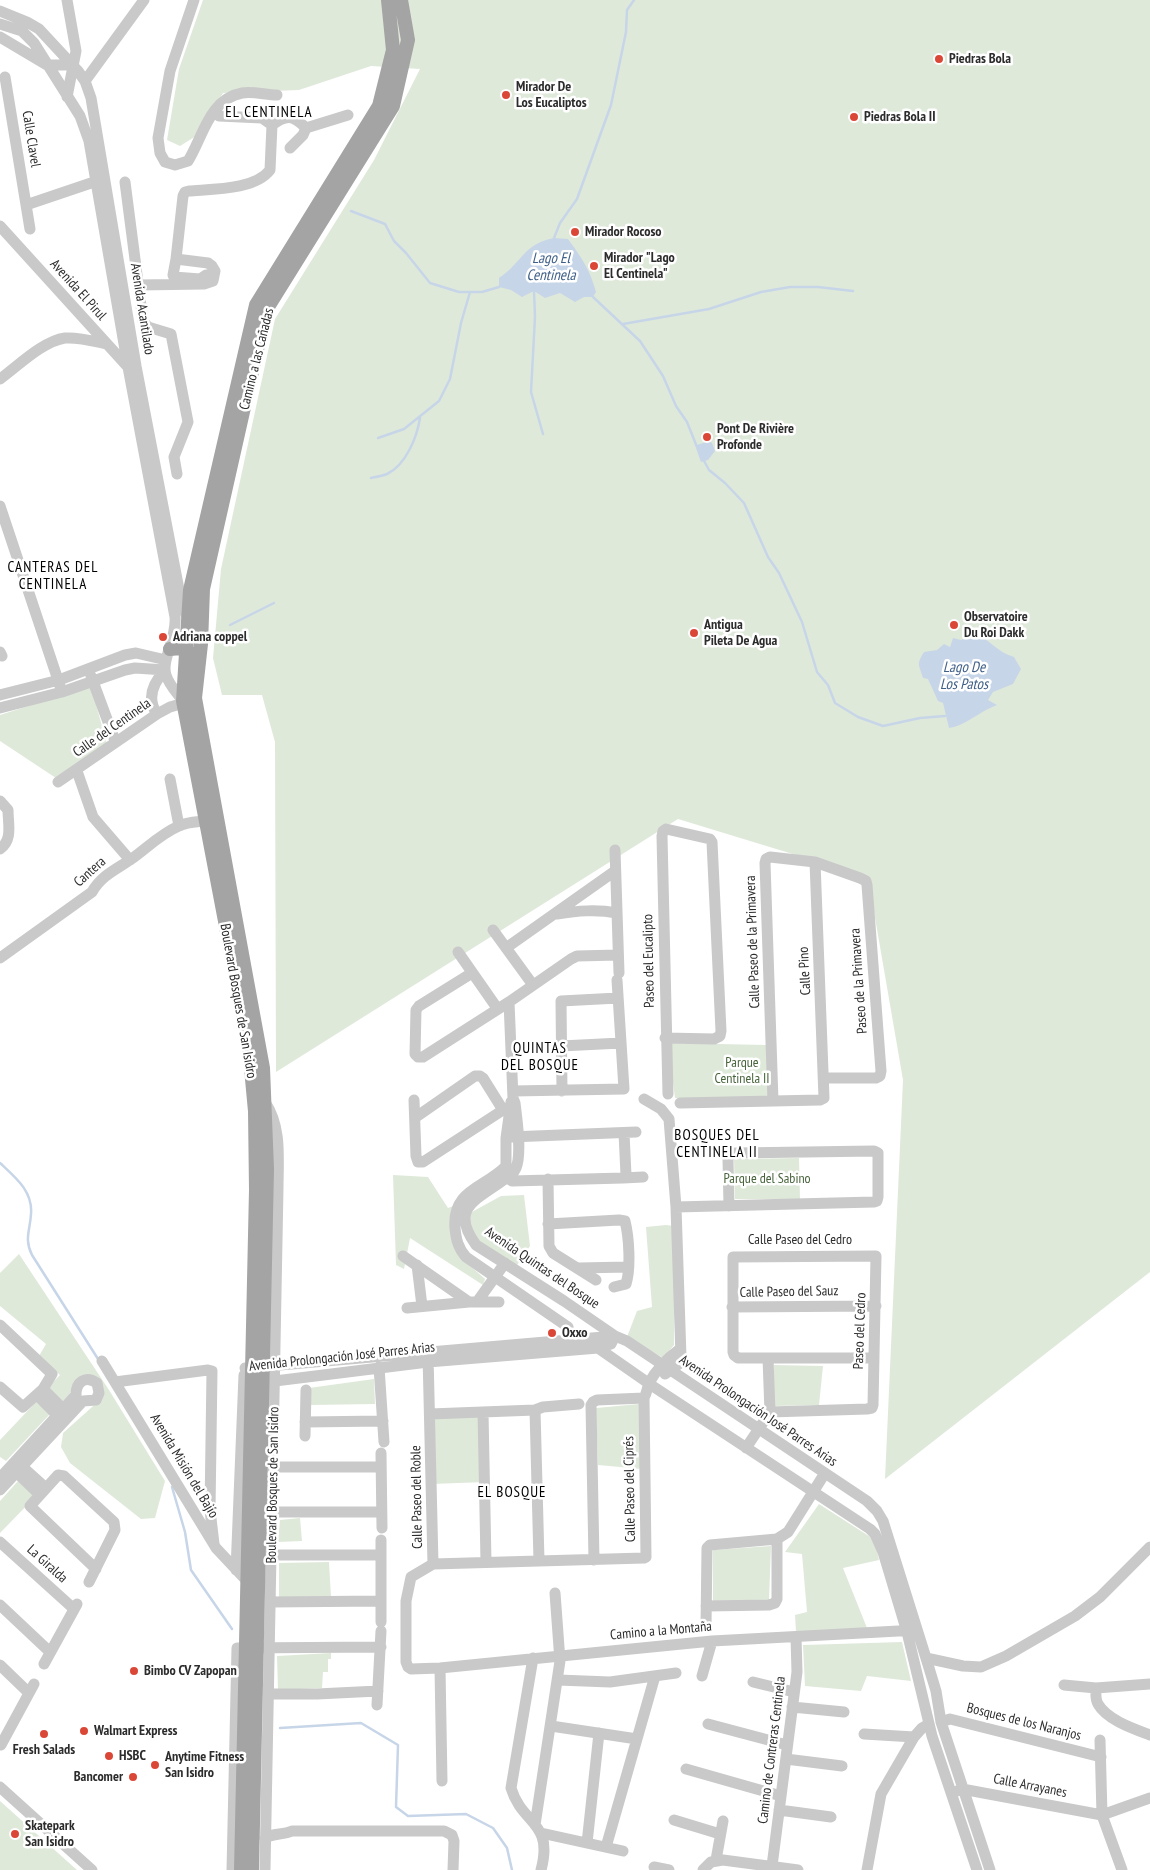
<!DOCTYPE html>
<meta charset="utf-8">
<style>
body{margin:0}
canvas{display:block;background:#fff}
</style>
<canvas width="1150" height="1870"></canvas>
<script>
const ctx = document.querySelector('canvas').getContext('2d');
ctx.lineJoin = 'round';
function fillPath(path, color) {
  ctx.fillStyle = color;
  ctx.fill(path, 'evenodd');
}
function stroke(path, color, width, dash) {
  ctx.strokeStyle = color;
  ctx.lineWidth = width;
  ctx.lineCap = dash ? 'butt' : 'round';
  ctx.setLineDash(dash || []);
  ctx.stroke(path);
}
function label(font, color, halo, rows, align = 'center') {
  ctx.font = font + ' "PT Sans Narrow",sans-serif';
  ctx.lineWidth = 5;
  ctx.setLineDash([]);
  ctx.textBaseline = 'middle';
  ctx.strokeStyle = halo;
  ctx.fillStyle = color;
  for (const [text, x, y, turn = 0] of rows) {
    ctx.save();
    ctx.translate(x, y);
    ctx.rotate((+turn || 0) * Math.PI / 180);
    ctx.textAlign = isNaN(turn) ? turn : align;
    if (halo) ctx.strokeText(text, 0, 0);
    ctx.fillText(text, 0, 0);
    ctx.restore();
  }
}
fillPath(new Path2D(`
 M203,0H1150V1272L885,1479L903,1080L868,877L678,819L276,1072L275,742L262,695H222L213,658L221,569L275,319L374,160L420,69L371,66L299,90L223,93L196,136L180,146L167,140L179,69Z
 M91,686L108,748L62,782L0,741V715Z
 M668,1043L768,1045L770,1098H675Z
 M799,1158L800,1199H735L734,1159Z
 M393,1175L428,1177L448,1208L456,1205L458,1255L485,1279L483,1285L410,1238L404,1269L396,1265Z
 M524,1195L530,1246L515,1268L473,1240L467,1227L470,1213L501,1196Z
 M666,1225L674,1226V1345L663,1358L627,1337L637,1311L652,1307L646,1227Z
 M19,1254L109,1390L165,1481L155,1518L141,1519L70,1463L61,1447L63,1433L101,1399L99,1379L82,1375L69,1395L62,1402L47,1388L60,1375L39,1356L46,1344L0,1306V1273Z
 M774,1365L823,1366L819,1405L774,1406Z
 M374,1379L375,1404L311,1405L309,1388Z
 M36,1402L50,1414L6,1461L0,1457V1440Z
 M639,1404L642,1469L598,1465L596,1408Z
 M484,1413L485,1482L432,1484V1417Z
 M18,1481L36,1496L0,1533V1501Z
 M819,1504L875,1540L879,1560L843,1568L867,1628L796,1632L795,1615L807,1612L802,1554L785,1552Z
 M300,1518L302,1541L278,1542L280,1520Z
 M771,1546L769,1600L713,1601V1550Z
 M329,1562L331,1597H279V1563Z
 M902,1642L911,1681L867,1676L861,1691L805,1686L803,1645Z
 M331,1653V1659H328V1672H323L322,1688L278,1690L277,1656Z
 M0,1801L77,1870H0Z`), '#dfe9da');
fillPath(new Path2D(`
 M554,238L568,239C582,258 590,270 596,292L593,297H584L575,302L560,293L545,298L534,291L522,297L511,290L499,287V278C523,262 523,244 554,238Z
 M709,441L712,443L715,451L708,460L701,462L696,448L697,445Z
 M975,633C990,640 997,652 1014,657L1021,669L1013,684L993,692L988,700L997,705C980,711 965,726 949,728L943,703L938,701L928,679L923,678C919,664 916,665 924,652L937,650L944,644L950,647L953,638L961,640Z`), '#c7d5e8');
stroke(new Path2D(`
 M351,211L385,224L394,241L406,253L430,283L459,292H482L499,287
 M554,238L560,223L577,199L611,105L626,32L627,10L634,0
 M534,291L535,317L531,392L543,434
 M593,297L640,341L663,376L676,406L687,422L697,447
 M623,324L709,309L761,292L790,287H818L853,291
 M378,438L404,429L439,401L450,379L461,323L470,292
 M703,459L709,470L725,483L744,503L768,557L779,573L802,622L817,672L828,685L835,703L858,717L883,726L920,718L945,716
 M371,478C376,477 382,476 387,474C406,465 417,437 420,418
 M230,625L274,603
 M0,1163C15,1177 33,1191 31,1214C30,1231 24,1239 32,1255L98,1359
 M172,1487L185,1532L191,1570L232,1629
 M280,1728L361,1723L398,1745L396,1807L408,1816L466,1814L493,1828L507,1848L512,1870`), '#c7d5e8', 2.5);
stroke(new Path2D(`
 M67,0L76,51L67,97
 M194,0L170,71L158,138L160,153L165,162L175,165L188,161C203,137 209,99 242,93C253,91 266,95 277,95
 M0,11L27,22L39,29L78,71L85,81L91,98L136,366L182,605L188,619
 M0,24L22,31L34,43L80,116L89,141L128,367L175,617C177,638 161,660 166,675C169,685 177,693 183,701
 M0,37L47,65H73
 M5,77L30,229
 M85,81L144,0
 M219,116L262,118L272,125
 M272,125C287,114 293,115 306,128L348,115
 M290,148L303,135L306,128
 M125,182L143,321L148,327L171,334L188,422L174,457L177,474
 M26,205L97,181
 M0,226L128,367
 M176,259L173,275L174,277L200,279L206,275
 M139,285L204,284L213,281L215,271L212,266L208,263L176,259L183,196L185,192L189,191C212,189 255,190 270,170L272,125
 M0,379C18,366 43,341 65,338C79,337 93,341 107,344
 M0,506L62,692
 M0,652L2,656
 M91,676L114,738
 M0,695L59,680L125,655L136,653L166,660
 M0,708L62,692L125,670L135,668L165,670
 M157,714C146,698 153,683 165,670
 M77,771L93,817L130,860
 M170,779L179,826
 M58,782L157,714L170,707L184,703
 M0,801L8,810C8,824 13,840 0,849
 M615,850L619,973
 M557,914C577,911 596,909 617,913
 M493,930L533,985
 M506,948L615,871
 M458,952L497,1008
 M0,958L92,892C101,876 115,870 130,860C146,849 160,834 179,826C187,822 197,822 205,821
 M472,973L419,1006L416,1010L415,1054L418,1057H423L509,1002L571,959L577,956L618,955
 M509,1002L513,1098L515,1103C517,1119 522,1154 516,1168C513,1175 508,1177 502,1181C474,1201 450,1209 476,1245L564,1301L615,1336L627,1341L867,1501L877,1511L883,1521L926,1658L936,1691L941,1722L990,1870
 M665,1038L714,1039L720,1036L721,1031L712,842L710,839L666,829L663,831L662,836L668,1094
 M561,1046L621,1043
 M513,1091L624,1089L617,980
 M562,1091L561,1001L618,998
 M644,1099L661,1109L669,1119
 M414,1100L416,1156L418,1162H423L503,1110L514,1111
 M773,1101L765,863L766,859L770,857L815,862L860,878L866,881L867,885L881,1071L880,1076L876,1078H824
 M511,1102L506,1138V1166C485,1188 452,1189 455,1228C456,1239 458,1248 466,1257L568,1327L572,1340
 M680,1103L820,1100L824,1098L815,862
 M416,1117L475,1076H480L483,1078L503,1110
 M510,1137L636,1132
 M505,1176L512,1181L623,1178L626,1175L624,1133
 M623,1178L643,1177
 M548,1179L549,1246L553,1253L596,1280
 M676,1207L874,1202L877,1201L878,1197V1153L874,1151L736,1153L731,1154L728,1159L729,1206
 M548,1224L619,1220L625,1221C629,1237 631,1268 626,1284L614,1287
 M403,1256L469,1302
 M417,1265L422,1306
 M579,1268L628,1267
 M477,1302L505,1263
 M732,1307L876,1306
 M407,1308L469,1302H499
 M0,1325L52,1374L43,1389L23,1407L0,1387
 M598,1348L654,1387L870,1529L875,1534L883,1552L907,1632L932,1736L977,1870
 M680,1349C669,1357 656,1370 649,1383C647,1388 647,1393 644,1398L646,1557L644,1558L433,1564L411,1577L406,1601V1662L408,1667L411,1669L440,1668L712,1641L917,1630
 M428,1355L433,1564
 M102,1361L216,1548L247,1581
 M379,1367L384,1442
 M245,1368L615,1336
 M665,1374L680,1363L681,1357L676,1207L669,1119
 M115,1382L208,1370L212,1371L210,1510L214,1544
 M244,1382L275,1381L428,1362L598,1348L611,1344L615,1336
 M43,1389L68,1414
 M37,1395L62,1420
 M535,1410L539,1561
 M483,1412L486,1562
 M770,1412L867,1409L872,1408L873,1405L876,1256L733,1257V1352L734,1355L738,1358H874
 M430,1414L535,1410L543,1407L579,1404
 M305,1422L383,1421
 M305,1436L306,1390
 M746,1448L770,1412L768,1358
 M381,1453L382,1528
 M16,1461L46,1488
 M273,1467H381
 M12,1468L40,1495
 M0,1478L76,1395C76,1382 85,1375 97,1383L99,1393L96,1400L83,1401L0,1490
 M272,1512H381
 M0,1542L74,1609
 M271,1555H381
 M594,1560L591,1405L593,1402L597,1400L644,1398
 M236,1570L244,1375
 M89,1582L115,1530L114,1522L64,1476L58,1475L30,1506L96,1569
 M270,1602L381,1601
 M0,1605L50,1652
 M706,1606L769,1605L775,1603L777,1599V1539
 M381,1622V1540
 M706,1627L707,1548L710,1545L777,1539L788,1532L825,1473
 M533,1658L511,1788C522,1825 554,1821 541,1870
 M926,1658L963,1666L981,1667L1006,1656L1075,1616L1100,1597L1150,1547
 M44,1664L77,1604
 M0,1665L29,1693
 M440,1668L442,1781
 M702,1676L712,1641
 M558,1680L610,1682L676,1673
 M753,1682L794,1692
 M1064,1685L1096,1688L1150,1684
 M1096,1688C1096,1694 1095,1699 1098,1704C1107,1720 1134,1729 1150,1735
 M268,1694H317L378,1691
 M377,1705L381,1631
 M792,1707L844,1712
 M941,1722L950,1719L1101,1757
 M708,1724L787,1745
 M551,1726L637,1739
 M864,1734L914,1737
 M1100,1740L1102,1815L1122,1870
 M1,1745L34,1684
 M786,1759L842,1766
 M686,1769L781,1796
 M0,1787L92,1870
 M957,1791L962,1789L1102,1815L1150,1798
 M779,1810L831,1817
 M674,1820L720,1834
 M535,1825L560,1661L555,1593
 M541,1833L623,1851
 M265,1838C273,1833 283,1835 292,1831H444L452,1835L454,1841L453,1870
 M587,1843L599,1733
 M606,1847L655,1676
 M716,1860L723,1821
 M772,1866L797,1672L796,1637
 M654,1867L669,1870
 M232,1870L237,1648L381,1647
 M265,1870L278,1188C278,1159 282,1127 265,1102
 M703,1870L711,1862L723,1860L798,1870
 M867,1870L881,1794L914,1737L922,1728L929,1724`), '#c9c9c9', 11);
stroke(new Path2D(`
 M170,649L181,648L193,655
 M241,1870L256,1190L255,1111L249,1047L183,701L190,590L256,305L379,106L393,50L388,0
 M252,1870L267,1169L263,1068L197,709L195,698L201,644L203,589L266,310L393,106L408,40L401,0`), '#a4a4a4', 14);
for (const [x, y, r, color] of [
 [939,59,5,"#da4737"],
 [506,95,5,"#da4737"],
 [854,117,5,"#da4737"],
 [575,232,5,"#da4737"],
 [594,266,5,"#da4737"],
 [707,437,5,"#da4737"],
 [954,625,5,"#da4737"],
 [694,633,5,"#da4737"],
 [163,637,5,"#da4737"],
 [552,1333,5,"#da4737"],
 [134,1671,5,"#da4737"],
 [84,1731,5,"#da4737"],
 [44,1734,5,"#da4737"],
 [109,1756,5,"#da4737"],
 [155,1765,5,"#da4737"],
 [133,1777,5,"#da4737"],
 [15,1834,5,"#da4737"]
]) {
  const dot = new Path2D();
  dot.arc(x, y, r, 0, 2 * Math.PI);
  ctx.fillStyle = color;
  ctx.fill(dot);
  stroke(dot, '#fff', 2);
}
label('bold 14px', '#2c2c2c', '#fff', [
 ["Piedras Bola",949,59],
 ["Mirador De",516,87],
 ["Los Eucaliptos",516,103],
 ["Piedras Bola II",864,117],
 ["Mirador Rocoso",585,232],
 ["Mirador \"Lago",604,258],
 ["El Centinela\"",604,274],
 ["Pont De Rivière",717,429],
 ["Profonde",717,445],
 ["Observatoire",964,617],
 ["Du Roi Dakk",964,633],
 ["Antigua",704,625],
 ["Pileta De Agua",704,641],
 ["Adriana coppel",173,637],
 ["Oxxo",562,1333],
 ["Bimbo CV Zapopan",144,1671],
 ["Walmart Express",94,1731],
 ["Fresh Salads",44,1750,"center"],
 ["HSBC",119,1756],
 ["Anytime Fitness",165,1757],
 ["San Isidro",165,1773],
 ["Bancomer",123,1777,"right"],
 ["Skatepark",25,1826],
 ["San Isidro",25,1842]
], 'left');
label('14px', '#2c2c2c', '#fff', [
 ["Calle Clavel",31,139,81],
 ["Avenida El Pirul",78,290,48],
 ["Avenida Acantilado",142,309,81],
 ["Camino a las Cañadas",257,359,-76],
 ["Calle del Centinela",112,728,-35],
 ["Cantera",90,872,-42],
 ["Calle Paseo de la Primavera",753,942,-92],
 ["Paseo del Eucalipto",649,961,-91],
 ["Calle Pino",805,971,-93],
 ["Paseo de la Primavera",859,981,-94],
 ["Boulevard Bosques de San Isidro",238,1001,80],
 ["Calle Paseo del Cedro",800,1240],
 ["Avenida Quintas del Bosque",542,1268,34],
 ["Calle Paseo del Sauz",789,1292,-1],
 ["Paseo del Cedro",860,1331,-88],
 ["Avenida Prolongación José Parres Arias",342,1357,-6],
 ["Avenida Prolongación José Parres Arias",758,1411,34],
 ["Avenida Misión del Bajío",184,1466,59],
 ["Boulevard Bosques de San Isidro",273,1485,-89],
 ["Calle Paseo del Ciprés",630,1489,-91],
 ["Calle Paseo del Roble",417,1497,-91],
 ["La Giralda",47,1564,42],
 ["Camino a la Montaña",661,1631,-5],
 ["Bosques de los Naranjos",1024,1722,14],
 ["Camino de Contreras Centinela",772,1750,-83],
 ["Calle Arrayanes",1030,1786,11]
]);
label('14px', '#48643c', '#fff', [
 ["Parque",742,1063],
 ["Centinela II",742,1079],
 ["Parque del Sabino",767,1179]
]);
ctx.letterSpacing = '1px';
label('15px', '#000', '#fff', [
 ["EL CENTINELA",269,113],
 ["CANTERAS DEL",53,568],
 ["CENTINELA",53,585],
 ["QUINTAS",540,1049],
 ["DEL BOSQUE",540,1066],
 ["BOSQUES DEL",717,1136],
 ["CENTINELA II",717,1153],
 ["EL BOSQUE",512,1493]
]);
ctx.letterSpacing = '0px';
label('italic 15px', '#406088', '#fff', [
 ["Lago El",551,259],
 ["Centinela",551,276],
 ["Lago De",964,668],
 ["Los Patos",964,685]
]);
</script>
